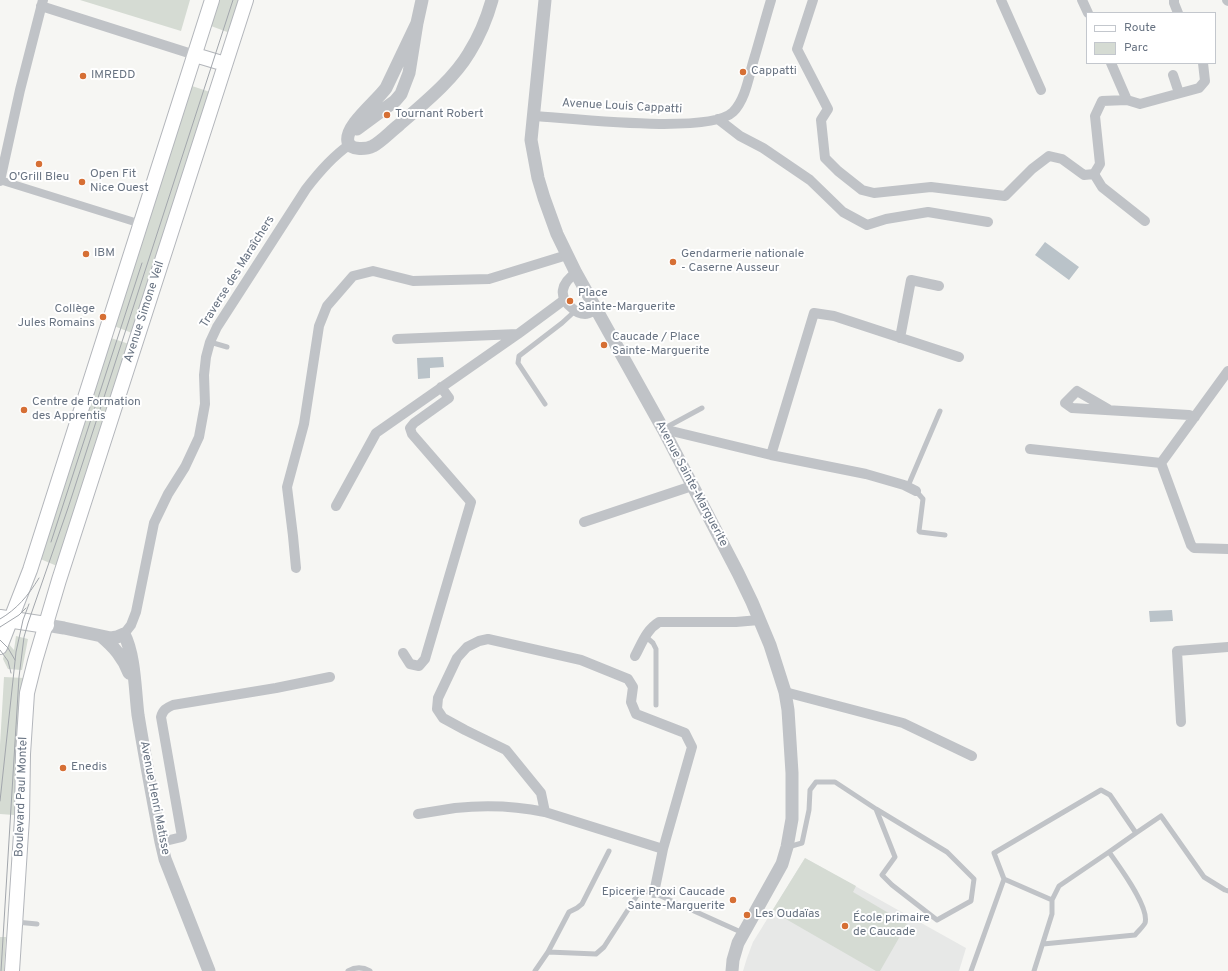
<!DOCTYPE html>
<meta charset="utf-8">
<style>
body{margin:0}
#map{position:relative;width:1228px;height:971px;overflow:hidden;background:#f6f6f3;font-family:Overpass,sans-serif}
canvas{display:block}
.legend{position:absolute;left:1086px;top:12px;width:130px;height:52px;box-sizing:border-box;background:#fff;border:1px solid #c3c7cd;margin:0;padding:5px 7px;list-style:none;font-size:12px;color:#687382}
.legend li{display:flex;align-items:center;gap:8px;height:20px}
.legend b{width:20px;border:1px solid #c3c7cd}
</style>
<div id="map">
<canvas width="1228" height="971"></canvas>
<ul class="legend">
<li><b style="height:5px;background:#fff"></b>Route</li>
<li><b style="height:11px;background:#d5dbd3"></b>Parc</li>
</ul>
</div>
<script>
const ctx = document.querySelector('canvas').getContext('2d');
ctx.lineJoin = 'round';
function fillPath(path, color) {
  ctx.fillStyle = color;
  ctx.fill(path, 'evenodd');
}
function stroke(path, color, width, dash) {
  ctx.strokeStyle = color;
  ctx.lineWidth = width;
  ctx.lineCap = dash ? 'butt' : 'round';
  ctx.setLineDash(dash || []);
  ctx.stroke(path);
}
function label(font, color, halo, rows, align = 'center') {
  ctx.font = font + ' Overpass,sans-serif';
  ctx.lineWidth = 4;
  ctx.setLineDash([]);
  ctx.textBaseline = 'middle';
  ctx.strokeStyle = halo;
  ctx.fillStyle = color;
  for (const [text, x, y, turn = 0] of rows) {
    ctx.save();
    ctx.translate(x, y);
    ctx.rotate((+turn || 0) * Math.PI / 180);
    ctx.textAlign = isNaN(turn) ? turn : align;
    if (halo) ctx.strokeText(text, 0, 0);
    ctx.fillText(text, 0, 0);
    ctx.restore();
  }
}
fillPath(new Path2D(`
 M805,858L966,948L959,971H743L747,958L753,942Z`), '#e7e8e7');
fillPath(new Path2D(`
 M80,0H190L181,31Z
 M219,0H240L230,33L211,26Z
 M192,86L210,92L132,333L114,326Z
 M111,338L129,344L57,566L38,558Z
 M16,636L28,639L22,670L8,669L3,659L7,642L14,650Z
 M4,677L24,678L21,693L14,815L0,814V745Z
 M805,858L856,886L853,892L907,924L880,971H876L772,911Z
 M0,937H6L4,971H0Z`), '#d5dbd3');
fillPath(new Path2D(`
 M1045,242L1079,267L1069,280L1035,255Z
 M443,357L444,367L430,368V378L418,379L417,358Z
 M1172,610L1173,621L1150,622L1149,611Z`), '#bac3c9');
const secondary = new Path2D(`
 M195,55L225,64
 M0,647L30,570L212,0
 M12,971L22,818L23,754L27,693L35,661L59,580L246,0`);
const primary = new Path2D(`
 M0,618L46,625`);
stroke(secondary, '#b3b6bb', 16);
stroke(primary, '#b4b7bb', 18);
stroke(new Path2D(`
 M210,342L227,347
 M545,404L518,363L519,356L562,323L575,311
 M665,428L702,408
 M908,486L940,411
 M916,491L923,499L919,531L920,532L945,535
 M645,636L653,643L656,649V705
 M1136,833L1161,816L1204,877L1225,890L1228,891
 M788,847L802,843L809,810L810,790L816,782H835L876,809L947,852L974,879L971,901L937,920L892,885L882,875L895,857L876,809
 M1052,900L1004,879L994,853L1101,790L1110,795L1136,833L1109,852
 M16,922L37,924
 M548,952L569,912L577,908L582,904L609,851
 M348,971C355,967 363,967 370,971
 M535,971L548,952L596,954L604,947L640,891L654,893L743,933
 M971,971L1004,879
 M1034,971L1052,914V900L1059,886L1109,852C1118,865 1150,907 1145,923C1143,927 1138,931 1135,935L1043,944`), '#c0c3c7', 5);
stroke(new Path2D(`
 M0,180L141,224`), '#c0c3c7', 8);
stroke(new Path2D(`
 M813,0L797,49L828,109L821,120L825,158L838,171L862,190L874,193L931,187L1005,196L1032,169L1049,156L1062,159L1084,175L1094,174L1100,164L1095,116L1102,101L1127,100L1140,104L1199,88L1205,81L1203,63
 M1001,0L1041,90
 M1082,0L1088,13
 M1174,0V3L1178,13
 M1227,0L1228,1
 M41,6L195,55
 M1111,63L1127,100
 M1173,75L1179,93
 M534,116C570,118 709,135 733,112C746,99 749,75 754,59C760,39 765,20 771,0
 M718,119L740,136L763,148L810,180L843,212L867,225L886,219L928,212L988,222
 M1094,174L1102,187L1145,221
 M0,181L20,90L43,0
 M576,273C561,283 557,297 573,309C576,312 580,314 585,314C589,314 593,311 597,309
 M900,338L911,280L939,286
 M397,339L518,334L564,300
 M1108,409L1077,391L1065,403L1072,408L1189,415L1195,417
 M663,429L771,455L866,474L904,485L916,491
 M1030,449L1161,463L1228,371
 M771,455L814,313L834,316L959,357
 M1161,463L1191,545L1194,548L1228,549
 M336,506L376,433L518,334
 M584,522L692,486
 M296,568L293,536L287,487L304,424L319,326L327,306L353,276L373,271L413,281L489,279L567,255
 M124,634L131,625L136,612L154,523L168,494L185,467L199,437L205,404L204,375L206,357L210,342L217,327L306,189C319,172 332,157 349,145
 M403,653L410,664L419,666L425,659L471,502L412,434L410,428L414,423L449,398L441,387
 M635,656C642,643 646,630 659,622H736L759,620
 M785,692L903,723L972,756
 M1181,722L1177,651L1228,647
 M545,812L541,793L506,750L465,730L443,718L437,709L438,698L457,658L467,647L479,641L488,639L581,660L628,679L633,687L631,702L636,714L685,733L692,747L663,849
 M418,814C430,812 442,810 455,808C484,805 516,806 545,812L663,849L654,893
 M161,842L182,837L161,717C163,710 166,708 173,705L276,688L330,677`), '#c0c3c7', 10);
stroke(new Path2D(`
 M545,0L531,140L538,178L544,198L557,234L576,273L663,429L738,573L752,602L770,645L785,692L788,710L792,773V819L787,847L782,864L738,943L733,960L732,971
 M417,23L386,88C377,101 344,126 348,142C351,151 367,149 373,146C382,141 390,132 399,125C423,104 453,80 469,53C479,37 487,18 492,0
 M357,129L395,101L401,94L409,73L417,23L422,0
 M46,625L64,628L111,638L117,637L124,634C135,655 135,691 138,715C145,758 153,800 161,842L165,859L209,971
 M101,636C114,647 123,657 129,673`), '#c0c3c7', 13);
stroke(secondary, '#fff', 14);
stroke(primary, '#fff', 16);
stroke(new Path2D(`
 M51,542L142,263
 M0,619C17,609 28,596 39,578
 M0,627L19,615L26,608
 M0,640L8,648L15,660
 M0,650L8,661L11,673
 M0,801L16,652L23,620L29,604
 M1,971L19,677L24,637L28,623L68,508L233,0`), '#a2a6ac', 1);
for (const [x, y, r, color] of [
 [743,72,4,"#d66f34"],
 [83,76,4,"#d66f34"],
 [387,115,4,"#d66f34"],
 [39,164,4,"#d66f34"],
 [82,182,4,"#d66f34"],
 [86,254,4,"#d66f34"],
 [673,262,4,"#d66f34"],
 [570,301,4,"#d66f34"],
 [103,317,4,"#d66f34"],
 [604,345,4,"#d66f34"],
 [24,410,4,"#d66f34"],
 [63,768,4,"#d66f34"],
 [733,900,4,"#d66f34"],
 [747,915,4,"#d66f34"],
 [845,926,4,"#d66f34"]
]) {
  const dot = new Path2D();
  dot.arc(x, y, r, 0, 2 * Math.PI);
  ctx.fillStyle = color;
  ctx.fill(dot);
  stroke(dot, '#fff', 1.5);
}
label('12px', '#687382', '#fff', [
 ["Cappatti",751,72],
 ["IMREDD",91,76],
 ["Tournant Robert",395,115],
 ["Open Fit",90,175],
 ["Nice Ouest",90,189],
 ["O'Grill Bleu",39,178,"center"],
 ["IBM",94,254],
 ["Gendarmerie nationale",681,255],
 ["- Caserne Ausseur",681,269],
 ["Place",578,294],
 ["Sainte-Marguerite",578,308],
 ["Collège",95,310,"right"],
 ["Jules Romains",95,324,"right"],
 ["Caucade / Place",612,338],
 ["Sainte-Marguerite",612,352],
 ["Centre de Formation",32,403],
 ["des Apprentis",32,417],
 ["Enedis",71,768],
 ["Epicerie Proxi Caucade",725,893,"right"],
 ["Sainte-Marguerite",725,907,"right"],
 ["Les Oudaïas",755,915],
 ["École primaire",853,919],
 ["de Caucade",853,933]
], 'left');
label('12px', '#687382', '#fff', [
 ["Avenue Louis Cappatti",622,107,3],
 ["Traverse des Maraîchers",238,272,-58],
 ["Avenue Simone Veil",145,312,-72],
 ["Avenue Sainte-Marguerite",691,484,62],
 ["Boulevard Paul Montel",22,797,-88],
 ["Avenue Henri Matisse",154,798,79]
]);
</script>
